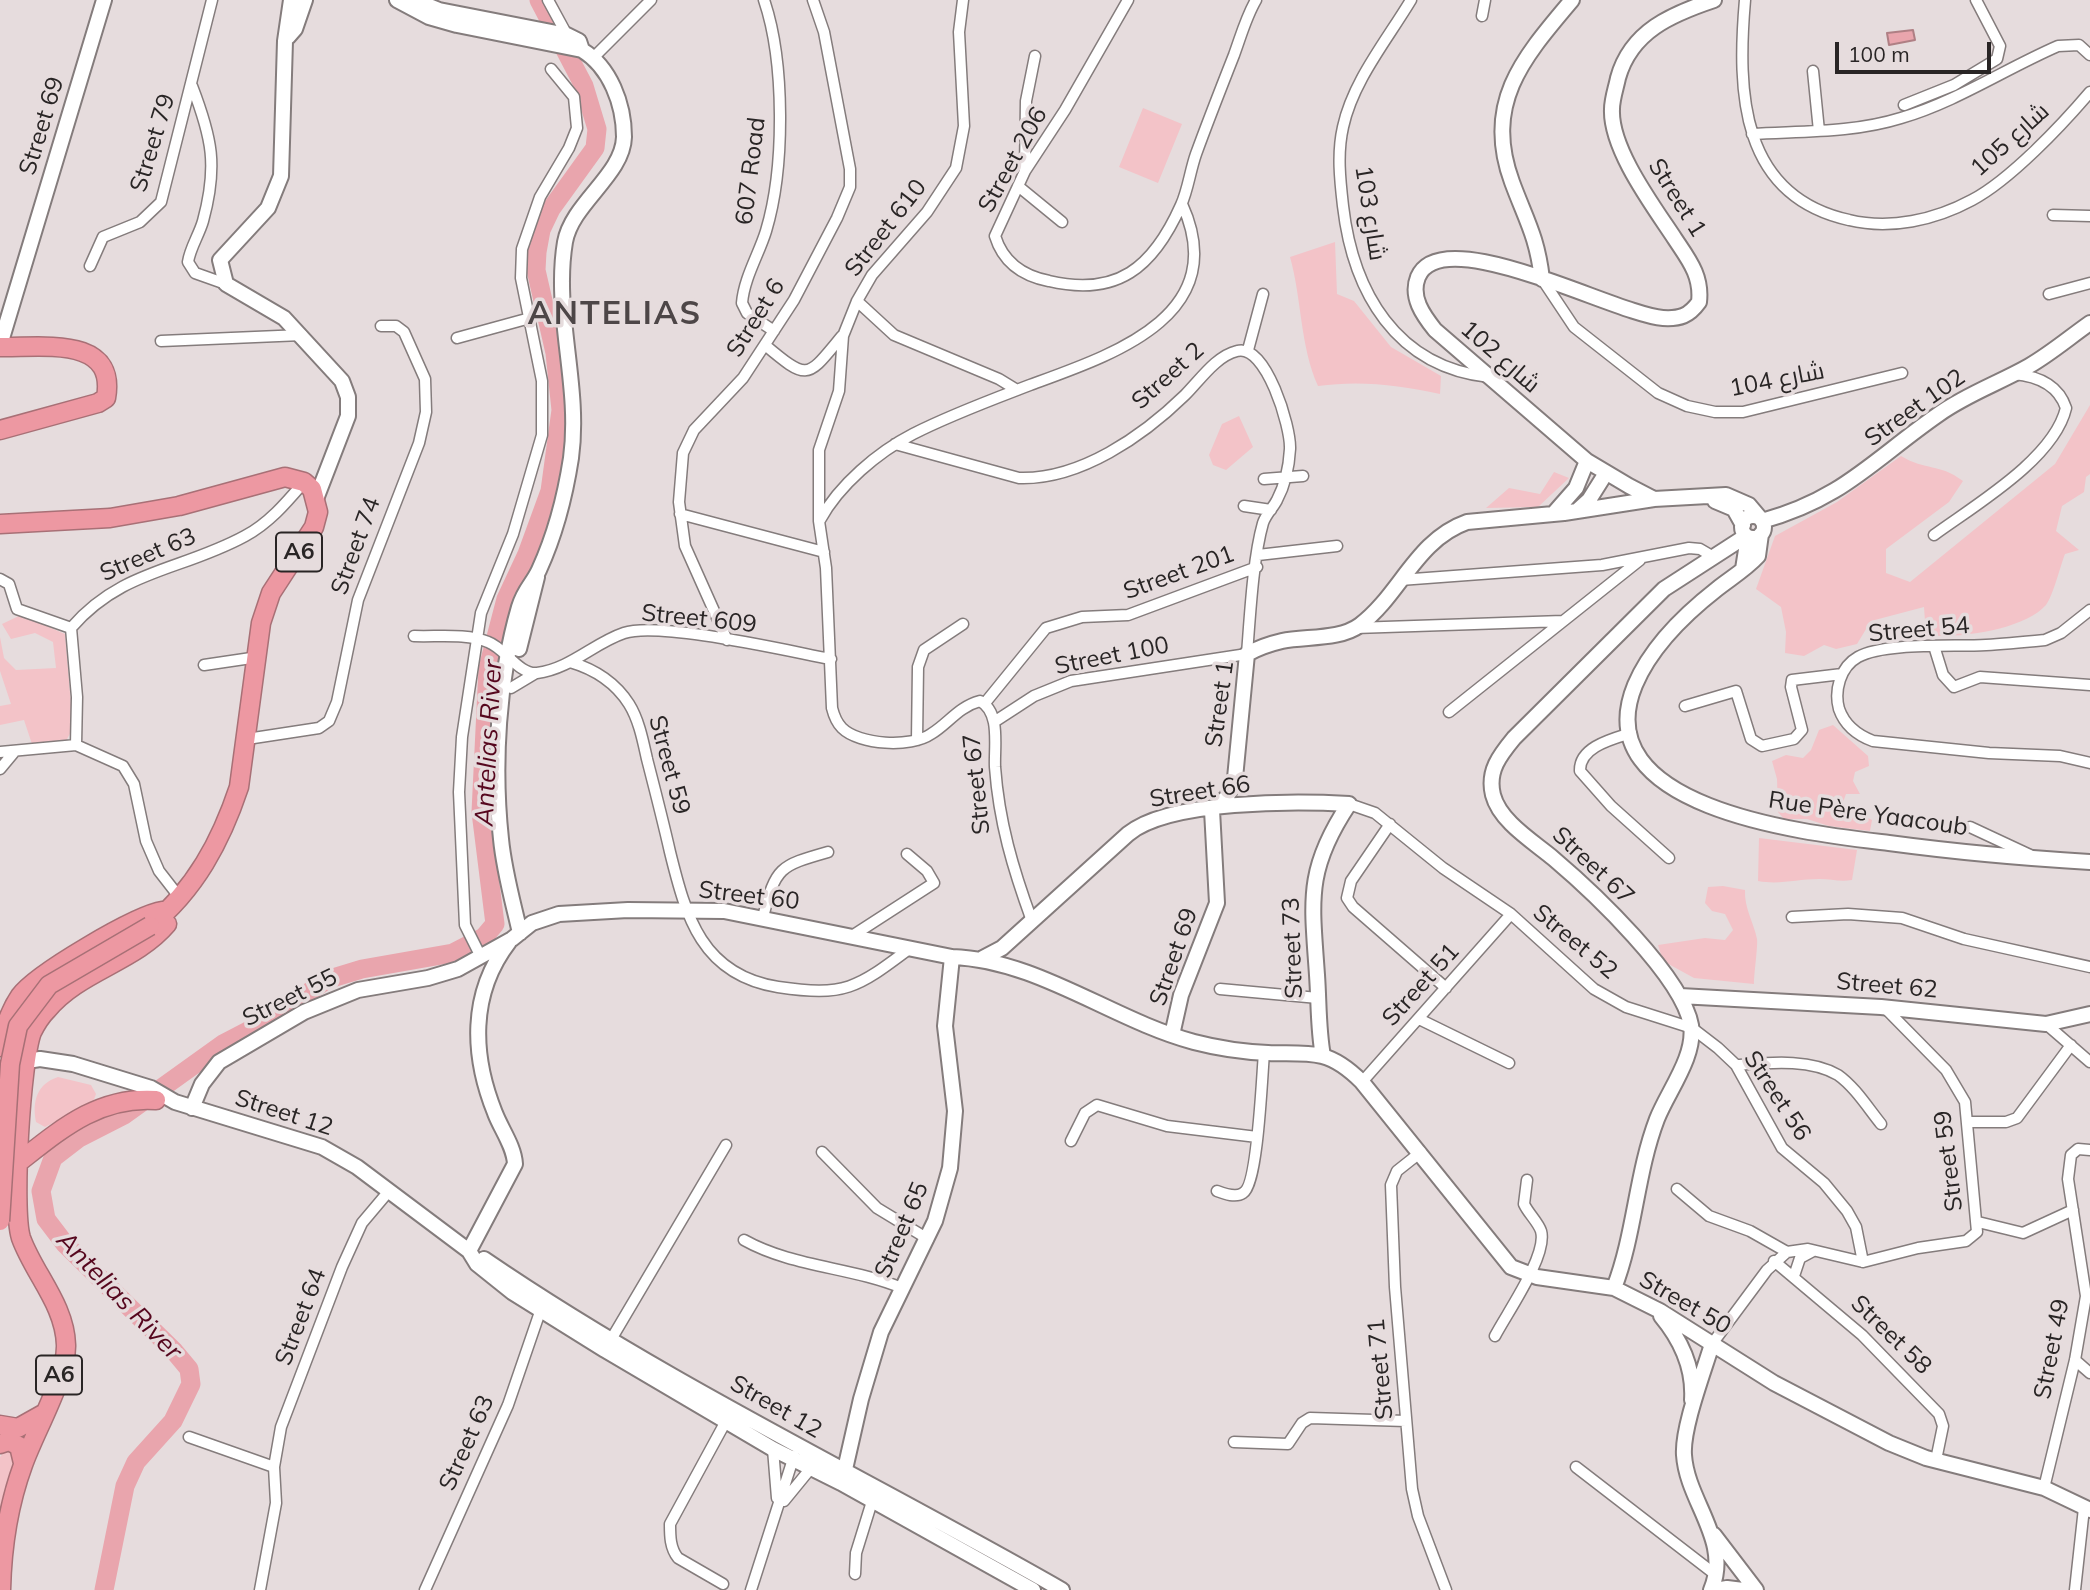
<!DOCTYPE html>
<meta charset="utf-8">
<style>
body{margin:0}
#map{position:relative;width:2090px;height:1590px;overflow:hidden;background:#e6dcdd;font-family:Mulish,sans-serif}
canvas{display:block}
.scale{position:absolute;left:1835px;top:42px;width:156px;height:32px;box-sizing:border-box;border:4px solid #292525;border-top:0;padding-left:9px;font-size:21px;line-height:24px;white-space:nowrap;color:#292525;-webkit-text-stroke:5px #e6dcdd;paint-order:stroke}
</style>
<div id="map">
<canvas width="2090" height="1590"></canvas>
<div class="scale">100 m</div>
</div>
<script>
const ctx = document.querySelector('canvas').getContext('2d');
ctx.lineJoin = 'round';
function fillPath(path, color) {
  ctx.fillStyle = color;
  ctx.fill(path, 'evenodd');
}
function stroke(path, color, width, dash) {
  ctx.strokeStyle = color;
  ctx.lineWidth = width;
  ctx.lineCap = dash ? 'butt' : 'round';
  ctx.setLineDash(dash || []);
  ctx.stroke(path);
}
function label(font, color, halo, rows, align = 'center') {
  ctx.font = font + ' Mulish,Cairo,sans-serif';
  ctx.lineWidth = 7;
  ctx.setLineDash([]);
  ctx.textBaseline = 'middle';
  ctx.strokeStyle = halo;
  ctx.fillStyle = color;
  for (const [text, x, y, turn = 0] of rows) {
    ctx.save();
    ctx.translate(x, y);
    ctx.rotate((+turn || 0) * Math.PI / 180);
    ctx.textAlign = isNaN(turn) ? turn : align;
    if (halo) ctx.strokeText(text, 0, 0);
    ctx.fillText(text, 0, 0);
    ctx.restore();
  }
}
fillPath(new Path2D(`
 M1143,108L1182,124L1158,183L1119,167Z
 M1335,242L1337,294L1354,301L1391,347L1441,376L1440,394C1399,385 1360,380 1318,386C1300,346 1302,300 1290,257Z
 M2090,405V474L2086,477L2084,492L2062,506L2056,531L2079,550L2065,554C2060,567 2053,596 2046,605C2024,630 1957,639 1926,635L1924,607L1871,621L1857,644L1836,649L1824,645L1804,656L1785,653L1786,632L1781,607L1756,589L1775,536L1837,502L1901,456C1926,471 1939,463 1963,481L1949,502L1886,549V573L1910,582L2055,464Z
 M1239,416L1253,447L1226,470L1213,465L1209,455L1222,424Z
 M1554,472L1569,478L1538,507L1486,508L1509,488L1540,494Z
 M21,615L65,634L73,728L66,741L32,744L24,720L0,725V706L11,704L0,671V637L4,658L16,670L56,668L53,642L35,633L11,639L2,624Z
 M1833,725L1868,756L1869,766L1855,772L1853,781L1860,794H1846L1842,805L1872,820L1870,831L1829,826L1807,819H1784L1778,812L1777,779L1772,761L1786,755L1803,758L1811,750L1819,730Z
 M1759,838L1857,850L1852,880C1840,882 1831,879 1819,879C1797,879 1780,885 1758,881Z
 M1723,886L1745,890C1744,908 1754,923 1757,939C1758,947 1754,973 1754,984L1694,978L1663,961L1658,945L1705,938L1725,940L1733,930L1725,914L1712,911L1705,903L1708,887Z
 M58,1077L91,1085L96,1094L93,1102L45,1127L36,1122C32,1101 37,1084 58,1077Z
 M8,1448L16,1454L0,1555V1457Z`), '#f3c3c8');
const water = new Path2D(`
 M1913,30L1915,40L1889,45L1887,33Z`);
fillPath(water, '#e9a5ad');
stroke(water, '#af7f84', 2);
stroke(new Path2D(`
 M104,1590L125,1486L136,1462L173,1421L191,1384L189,1369L174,1351L65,1244L46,1219L41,1191L53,1158L79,1138L124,1115L223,1044L273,1018L326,980L362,969L453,953L484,937L495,924L481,812L488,668L506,599L527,554L550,491L561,410L555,353L536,270L537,252L541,230L551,209L595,148L597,129L584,86L539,0`), '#e9a5ad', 19);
const street = new Path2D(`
 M548,0L567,35
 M764,0C785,62 785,168 766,231C759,254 744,278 742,303L747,313L774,331
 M963,0L959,32L964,126L956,168L927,212L872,275L857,301L843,336L839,391L819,450V521L826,568L832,708C834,716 836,722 842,728C859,745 911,748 931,734C949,723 958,707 980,701C1001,712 994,747 995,767C999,822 1013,869 1032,921
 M1128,0L1065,110L1025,171L995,236C1003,262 1023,276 1049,281C1117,297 1153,268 1181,205C1188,190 1190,171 1196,154C1208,121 1221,88 1234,55C1241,36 1246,17 1256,0
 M1411,0C1387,40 1353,81 1343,127C1337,153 1340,180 1343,206C1353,292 1396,367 1489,377
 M1745,0C1737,92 1740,196 1849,220C1890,230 1935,220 1972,200C2010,180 2062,125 2090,92
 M1482,16L1485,0
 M594,57L651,0
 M1813,71L1819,131
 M192,86C212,138 218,166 203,221C199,235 190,248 188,262L195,273L226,284
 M1904,105L1954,85L1997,59L2000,46L1976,0
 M1752,134C1802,131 1853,133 1901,118C1956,102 2005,69 2058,46L2079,45L2090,55
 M1025,170L1026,101L1035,56
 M1018,186L1062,222
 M2053,215L2090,216
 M90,266L103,237L140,222L161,202L212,0
 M1542,279L1574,327L1658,393L1687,406L1715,412H1743L1902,373
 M2049,294L2090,283
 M857,301L894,335L999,379L1017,390
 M457,338L530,318
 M161,341L302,335
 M765,345C809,382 807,378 842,336
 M1248,350L1263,294
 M895,444L1019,478C1080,480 1143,436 1185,395C1200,380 1216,356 1237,351C1266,343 1291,427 1290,449C1289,467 1285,485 1277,500C1273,508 1266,514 1263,523C1253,558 1250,616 1247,654L1071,681L1034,696L994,722
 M1264,479L1303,476
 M1244,506L1271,510
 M680,514L824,552
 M820,520C839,485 878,452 913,434C950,415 991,400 1030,385C1112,355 1233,316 1182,204
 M1934,535C1975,505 2054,459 2066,408C2058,384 2037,376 2014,374
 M1258,555L1337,546
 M0,579L9,584L17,609L71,628
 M1400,580L1602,565L1689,548L1700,549L1712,556
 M2090,610L2061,633L2045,640C2025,642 2005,644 1986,645C1954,647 1885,642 1858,657C1840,667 1834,691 1839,709C1845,726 1857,735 1873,741L1989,753L2060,756L2090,763
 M1355,628L1563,621
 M414,636C437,637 466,633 488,642C505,648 519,675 537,673C570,669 594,643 624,633C659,621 788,651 831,659
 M727,640L685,546L679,502L683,453L694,430L743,378L794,300L837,218L850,187V169L824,32L813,0
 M1934,646L1943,675L1954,687L1980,677L2090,685
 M570,662C594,669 615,682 629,704C639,720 643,741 647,759C655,790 663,821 670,852C686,917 702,975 778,987C845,997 857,988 909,949
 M204,665L258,657
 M511,688L536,673
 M985,703L1046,628L1082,617L1128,615L1257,567
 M1685,706L1736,691L1751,739L1762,746L1794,739L1802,730L1791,687L1792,680L1842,674
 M1449,712L1640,560
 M1631,733C1612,739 1579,747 1580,771L1611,806L1669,858
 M247,739L319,728L329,721L337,702L358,600L419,443L426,412L425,379L404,332L396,326H381
 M917,740L918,667L924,650L963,624
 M76,745L77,697L71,628C122,569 181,571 245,536C269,523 286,503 304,482
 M0,752L76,745L123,766L134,784L146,841L159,871L180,898
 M0,769L15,751
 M1349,804L1375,813L1443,868L1511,914L1594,989L1626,1007L1692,1028L1718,1048L1736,1065L1782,1148L1824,1183L1847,1211L1856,1227L1863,1262
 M1390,824L1351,881L1347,898L1353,907L1446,988
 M1970,827L2030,855
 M763,917C776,867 779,866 828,852
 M1792,917L1848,914L1902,918L1964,939L2090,967
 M852,936L934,883L927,871L907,854
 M481,957L465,925L459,792L462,737L481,613L513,534L542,435V381L521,278L522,249L540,197L569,148L577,128L574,97L551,69
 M1220,989L1318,998
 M1419,1019L1509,1063
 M2046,1024L2090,1062
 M1736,1065C1767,1063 1809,1058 1838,1075C1855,1087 1868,1108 1881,1124
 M1362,1082L1511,914
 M1969,1122H2006L2017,1118L2071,1045
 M1071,1141L1085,1113L1097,1105L1167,1126L1257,1137
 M822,1152L877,1208L928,1239
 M1421,1152L1397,1171L1391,1185L1395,1287L1412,1489L1418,1516L1446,1590
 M1677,1189L1709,1216L1750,1231L1787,1252
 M1217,1191C1225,1194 1236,1198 1243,1193C1258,1185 1262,1074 1264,1053
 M1978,1222L2023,1233L2073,1210
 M744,1240C792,1267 851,1267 902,1288
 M1774,1261L1862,1335L1939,1414L1943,1426L1936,1460
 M1794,1276L1800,1258L1813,1251
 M1495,1336C1507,1313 1548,1255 1541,1231C1538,1222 1528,1213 1524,1204L1527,1180
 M609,1343L726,1145
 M1712,1344L1767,1270L1787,1252L1808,1249L1863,1262L1918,1248L1966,1241L1977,1232L1965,1102L1946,1070L1885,1008
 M2075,1360L2090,1373
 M189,1437L274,1467
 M1234,1442L1288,1444L1302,1423L1310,1418L1406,1421
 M773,1449L777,1498
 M1576,1467L1716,1575
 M2044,1488L2075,1360L2086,1296L2068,1179L2071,1155L2078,1149L2090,1150
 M784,1501L811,1468
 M855,1574L856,1553L874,1495
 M723,1584L678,1558C670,1548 670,1536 670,1524L726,1421
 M260,1590L276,1503L274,1467L281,1427L342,1267L362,1223L389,1191
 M425,1590L508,1405L542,1306
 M751,1590L794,1456
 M2075,1590L2084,1508`);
const secondary = new Path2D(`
 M291,0L285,41L281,176L268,208L220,260L226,284L284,318L342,381L348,397V416L316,499
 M397,0L429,17L457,25L582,50C610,67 624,104 624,137C623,175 572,203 565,242C553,314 581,385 571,458C565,497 555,535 539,570C532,585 525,588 519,607C498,679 493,765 501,839C504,871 513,902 520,933
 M414,0L439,10L567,35L579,41L582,50
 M1714,0C1672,14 1631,31 1618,78C1616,88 1612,99 1612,109C1610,149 1654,207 1675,239C1689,260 1702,276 1699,302C1689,316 1680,319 1663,318C1617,315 1442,220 1418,277C1410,297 1423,315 1435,330L1587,461L1629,486L1654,499L1726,495L1749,505L1760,518
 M288,37L295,29L305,0
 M1542,279C1537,236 1526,220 1512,182C1483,103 1523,58 1572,0
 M0,345L104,0
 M1715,501L1734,509L1743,525
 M1578,510L1589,500L1606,473
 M1554,513L1576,488L1587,461
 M1742 527a11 11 0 1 1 22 0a11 11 0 1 1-22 0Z
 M1762,521C1843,499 1874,459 1939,414C1967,394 1999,383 2029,366C2050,354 2070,337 2090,323
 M1761,534L1758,556C1746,569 1731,578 1717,589C1685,614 1651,647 1635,685C1583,811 1815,834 1889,843C1956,852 2023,858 2090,862
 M1743,569L1748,537
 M519,649L537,577
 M983,958L1002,948L1128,834C1169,800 1296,801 1349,804
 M1680,996L1881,1007L2046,1024L2090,1014
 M1172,1035L1181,995L1217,903L1212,810L1227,797L1235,778L1247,654C1258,648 1269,644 1282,641C1306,636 1340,640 1360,625C1400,595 1416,540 1467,522L1564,513L1654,499
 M1323,1056C1318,1029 1319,1003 1317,975C1312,901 1305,870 1349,804
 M27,1061L40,1059L73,1064L151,1088L175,1102L322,1147L357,1167L469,1251L477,1264L512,1292L605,1350L773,1449L841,1483L1033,1590
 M192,1108L202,1084L219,1062L304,1012L358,990L428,978L458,969L512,939L532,923L559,914L628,910L724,911L952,957C1038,960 1112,1020 1194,1042C1217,1048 1244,1052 1268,1053C1286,1054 1305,1052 1322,1056C1338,1060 1351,1071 1362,1082L1511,1267L1537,1277L1614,1288L1660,1311L1774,1383L1889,1443L1926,1458L2044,1488L2090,1510
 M469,1251L515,1164C514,1146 501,1129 495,1113C472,1056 469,994 509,942
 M484,1259C667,1384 870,1480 1062,1590
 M1614,1288C1635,1234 1636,1174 1657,1119C1668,1091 1696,1056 1691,1025C1682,976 1593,892 1554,859C1534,842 1500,822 1493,795C1487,771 1500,755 1514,738L1664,589L1746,536
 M1661,1316C1681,1340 1694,1369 1692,1400
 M843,1478L861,1399L881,1332L935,1221L950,1168L955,1111L945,1026L952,957
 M1714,1535L1756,1590
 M1711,1590C1732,1541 1687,1502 1684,1455C1682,1428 1704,1371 1712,1344
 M1716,1590L1727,1588L1743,1590`);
const highway = new Path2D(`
 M0,347C41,348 117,335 106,398L98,403L0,430
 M0,524L110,518L179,506L285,477L304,482L312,489L318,512L314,527L271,593L261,623L239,787C221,841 195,890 150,926
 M0,1047C4,1029 9,1012 20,996C36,974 136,915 163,911
 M19,1162C61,1129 99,1096 156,1100
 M0,1425L18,1428L43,1414
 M0,1444L9,1441L19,1446L23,1463
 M1,1590C2,1547 8,1506 23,1465C34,1433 67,1377 66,1345C65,1305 34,1274 21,1238C12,1210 21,1060 32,1032C36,1024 41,1016 47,1010C79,971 135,962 167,924`);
stroke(street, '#847c7c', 13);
stroke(secondary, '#847c7c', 18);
stroke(highway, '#a87076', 21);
stroke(street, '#fff', 10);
stroke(secondary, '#fff', 14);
stroke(highway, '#ed98a2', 18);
const highwayBridge = new Path2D(`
 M0,1221L10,1064L18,1026L49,985L150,926`);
stroke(highwayBridge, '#a87076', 21, []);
stroke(highwayBridge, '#ed98a2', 18);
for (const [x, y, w] of [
 [299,552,46],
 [59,1375,46]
]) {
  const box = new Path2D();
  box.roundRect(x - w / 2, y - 19.5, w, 39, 5);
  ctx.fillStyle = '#e6dcdd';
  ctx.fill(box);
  stroke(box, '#292525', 2);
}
label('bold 23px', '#292525', null, [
 ["A6",299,552],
 ["A6",59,1375]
]);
label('24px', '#292525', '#e6dcdd', [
 ["Street 69",42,126,-73],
 ["شارع 105",2010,140,-42],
 ["Street 79",153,143,-73],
 ["Street 206",1013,160,-61],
 ["607 Road",751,171,-83],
 ["Street 1",1677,198,58],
 ["شارع 103",1370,213,81],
 ["Street 610",886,228,-52],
 ["Street 6",756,318,-58],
 ["شارع 102",1500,357,41],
 ["Street 2",1168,376,-42],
 ["شارع 104",1777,380,-11],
 ["Street 102",1915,408,-35],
 ["Street 74",356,546,-70],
 ["Street 63",148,555,-23],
 ["Street 201",1179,573,-20],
 ["Street 609",699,619,6],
 ["Street 54",1919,630,-5],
 ["Street 100",1112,656,-11],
 ["Street 1",1220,704,-82],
 ["Street 59",669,765,75],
 ["Street 67",977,784,-96],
 ["Street 66",1200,792,-9],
 ["Rue Père Yaacoub",1868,814,8],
 ["Street 67",1593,866,43],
 ["Street 60",749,896,7],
 ["Street 52",1575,942,40],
 ["Street 73",1293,948,-92],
 ["Street 69",1174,957,-71],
 ["Street 51",1421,985,-48],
 ["Street 62",1887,986,5],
 ["Street 55",290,998,-26],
 ["Street 56",1777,1096,57],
 ["Street 12",284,1113,18],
 ["Street 59",1949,1161,-97],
 ["Street 65",902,1230,-67],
 ["Street 50",1685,1303,30],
 ["Street 64",301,1317,-69],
 ["Street 58",1891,1335,44],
 ["Street 49",2052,1349,-79],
 ["Street 71",1381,1369,-95],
 ["Street 12",776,1407,30],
 ["Street 63",467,1443,-66]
]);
label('italic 26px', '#56071e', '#e6dcdd', [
 ["Antelias River",489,743,-87],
 ["Antelias River",119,1296,46]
]);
ctx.letterSpacing = '2px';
label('bold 32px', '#4d4647', '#e6dcdd', [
 ["ANTELIAS",615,314]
]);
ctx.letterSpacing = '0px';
</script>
